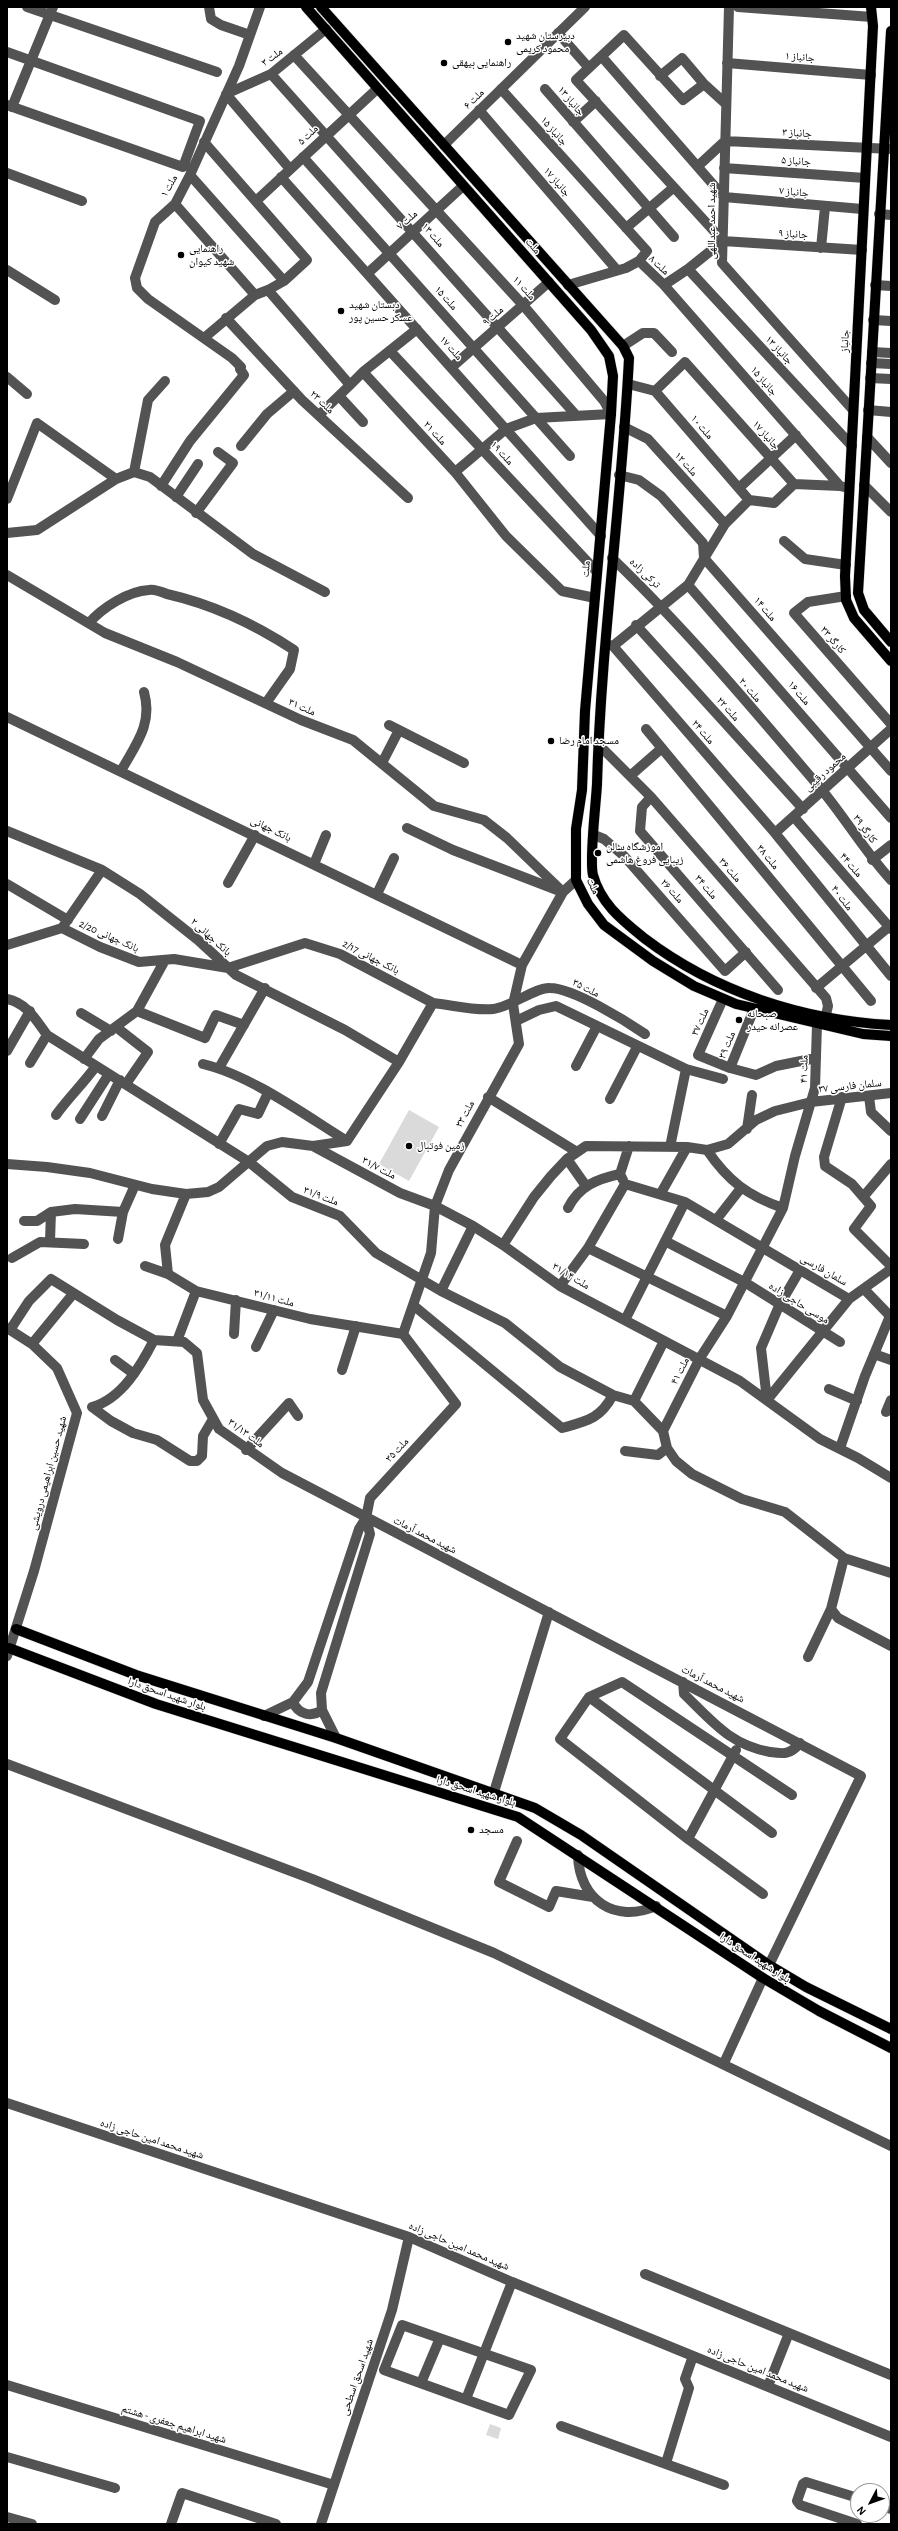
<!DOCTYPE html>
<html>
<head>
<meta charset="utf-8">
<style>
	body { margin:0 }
	#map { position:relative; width:898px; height:2531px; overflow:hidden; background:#fff; font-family:"Alegreya Sans",sans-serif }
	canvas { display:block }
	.frame { position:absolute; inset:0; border:8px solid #000; pointer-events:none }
	.north { position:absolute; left:850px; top:2483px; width:40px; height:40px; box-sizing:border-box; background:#fff; border:1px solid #999; border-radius:50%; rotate:229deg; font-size:11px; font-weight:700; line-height:16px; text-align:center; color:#000 }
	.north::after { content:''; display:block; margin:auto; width:14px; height:18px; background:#000; clip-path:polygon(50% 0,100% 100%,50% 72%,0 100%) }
</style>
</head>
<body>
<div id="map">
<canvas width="898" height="2531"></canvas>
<div class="frame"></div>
<div class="north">N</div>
</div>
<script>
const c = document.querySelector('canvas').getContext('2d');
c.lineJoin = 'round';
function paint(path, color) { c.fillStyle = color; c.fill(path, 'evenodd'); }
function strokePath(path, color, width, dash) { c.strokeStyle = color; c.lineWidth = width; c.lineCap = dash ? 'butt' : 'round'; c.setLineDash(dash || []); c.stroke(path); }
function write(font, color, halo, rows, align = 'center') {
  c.font = font + ' "Alegreya Sans","Noto Naskh Arabic",sans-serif'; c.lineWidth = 3; c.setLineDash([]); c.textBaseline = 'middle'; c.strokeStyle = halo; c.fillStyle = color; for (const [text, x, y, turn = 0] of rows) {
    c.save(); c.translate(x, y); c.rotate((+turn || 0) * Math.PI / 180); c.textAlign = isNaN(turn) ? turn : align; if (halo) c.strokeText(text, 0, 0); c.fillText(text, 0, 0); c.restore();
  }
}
paint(new Path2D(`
	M409,1110L439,1127L409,1181L379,1164Z
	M490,2424L501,2428L498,2439L486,2435Z`), '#dadada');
const major = new Path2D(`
	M306,7L591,330L609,356L613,376L611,414L585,711L582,790L576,829V880L588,904L604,925L653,961L694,986L736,1004L863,1034L891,1036
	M321,7L623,346L629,358C622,500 601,641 597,784C596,804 589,860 593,875C601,904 622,920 644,938C715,992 802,1020 891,1025
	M871,7L873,26L845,576L846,600L854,618L891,661
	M891,31L858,593L864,610L891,642
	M16,1629L136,1675L336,1738L535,1808L581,1835L769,1965L806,1987L891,2029
	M9,1648L156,1704L518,1817L763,1978L819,2011L891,2048`);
strokePath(major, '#dbdbdb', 11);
strokePath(new Path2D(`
	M27,7L217,72
	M209,7L211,19L221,25L250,35
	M729,7L722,263L853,410
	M738,7L872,17
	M558,33L589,68
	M7,52L200,121L183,167L7,105
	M294,55L523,305L604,401L611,414L536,418L506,429L455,472
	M602,57L724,197L862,209
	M727,63L871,75
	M271,74L575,414
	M660,76L682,58L704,84
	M501,89L647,251L639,261
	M545,89L674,237
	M12,107L53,7
	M479,110L616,269
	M573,122L596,101
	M444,145L585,7
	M303,157L570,456
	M698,166L725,141L891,149
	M724,168L865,178
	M290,169L226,94L271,74L326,29
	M7,173L82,201
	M190,175L284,281
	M281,177L601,536
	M256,201L377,89
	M175,204L255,295
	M879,214L891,215
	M626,228L673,188
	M723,241L576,80L624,35L683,100L704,84L726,104
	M723,241L862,250
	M821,248L825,207
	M688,269L852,446
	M7,270L55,300
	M368,273L463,186
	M568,285L626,268L639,261L664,285L688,269L723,241
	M664,285L840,486L844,487
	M875,285L891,286
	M268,290L350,385L363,372L455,472L506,536L562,591L595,598
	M226,318L302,400L408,498
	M873,320L891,321
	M204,338L255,295L268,290L284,281L307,260L204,142
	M623,346L643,333H654L672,352
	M390,351L597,572
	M872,352L891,353
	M871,363L891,364
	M452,367L549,282
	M363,372L417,329
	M7,377L27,394
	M870,378L891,379
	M628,384L655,391L749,500
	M655,391L685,362L794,484
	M339,396L363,422
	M868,410L891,412
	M319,415L350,385
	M624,427L648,439L725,524
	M867,437L891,463
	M241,446L267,414L294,391
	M134,472L148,400L165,381
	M619,475L639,480L661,496L703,543L704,558L891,771
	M864,485L891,512
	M161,486L190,441L244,375L240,369L241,367L232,358L148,299L137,288L135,278L155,222L175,204L190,175L239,66L260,7
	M739,488L796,435
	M176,497L198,464
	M7,499L37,423L116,479
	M196,513L233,463L218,452
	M7,533L37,530L116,479L134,472L150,477L253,554L325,592
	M784,541L805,559L846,565
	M612,558C687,630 754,710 821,789C846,819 865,852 891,880
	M7,575L105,633L177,662L301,720L353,740L434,806L484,820L507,838L563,892
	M688,585L891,818
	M846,596L808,602L794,613L891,724
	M89,623C102,608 128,591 149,590C154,589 162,592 167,594C211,604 256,625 294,650L290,669L266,703
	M636,625L803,809
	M606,644L613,646L688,585L725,524L749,500L774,503L794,484L840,486
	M613,646L775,833L891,976
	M7,717L522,965
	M389,725L464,763
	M646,729L871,1001
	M598,744L630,776
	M662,748L630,776L651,797L826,998L828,1006L826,1015
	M382,763L399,730
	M121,771C136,744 153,724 144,692
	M651,797L642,807L640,831L778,990
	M794,817L891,929
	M407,828L453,850L557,890
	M7,831L102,870L140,894L198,940L236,975L345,1030L399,1062
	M775,833L891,729
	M594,835L604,839L624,856L725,971L746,952
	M872,860L891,845
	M314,864L326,835
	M228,883L255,835
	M7,884L68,920
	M377,894L394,858
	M62,928L102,870
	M7,945L62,928L100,947L139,962L174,959L228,968L305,943L340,954L433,1003
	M816,988L891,925
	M7,999C27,1003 36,1020 47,1035L249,1162L292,1197L340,1216L376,1253L441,1291L505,1323L560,1367L613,1395
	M723,999L698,1055L730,1068L756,1075L776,1066L816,1058
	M137,1011L205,1038L216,1015L244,1025
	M81,1013L111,1031
	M516,1021L539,1010L556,1006L686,1069L723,1079
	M116,1027L148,1052L126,1084
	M7,1051L30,1011
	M84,1059L99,1039L137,1011L165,960
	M30,1063L47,1035
	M203,1064C250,1075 305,1115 347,1141
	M576,1066L597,1026
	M219,1068L265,988
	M730,1068L754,1009
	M869,1096L871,1112L891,1131
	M488,1097L577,1152
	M842,1097L824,1157L825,1166L852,1184L871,1206L854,1229L891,1266
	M610,1099L637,1047
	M56,1115C69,1097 83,1084 96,1066
	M102,1116L120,1080
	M80,1119L109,1074
	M747,1129L752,1095
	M219,1144L239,1109L258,1114L268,1093
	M313,1146L400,1193L435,1206L473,1226L503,1245L560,1286L740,1381L820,1439L858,1458L891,1478
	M670,1147L686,1069
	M707,1150C728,1181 748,1196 783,1208
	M567,1159L586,1186
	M7,1164L47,1167L90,1173L152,1189L186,1194L208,1192L219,1187L267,1146L282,1142L313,1146L347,1141L399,1062L433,1003C452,1005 474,1011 493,1009C511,1007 536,987 550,988C573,988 626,1021 645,1034
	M623,1180L620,1174L629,1146
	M661,1193L687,1147
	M864,1196L891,1164
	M568,1208C579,1186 597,1179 620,1174
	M716,1220L741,1188
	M24,1221H37L51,1212L75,1209L123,1212
	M118,1239L123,1212L135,1185
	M50,1241L51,1212
	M665,1241L746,1283L840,1342
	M503,1245L534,1197L551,1176L567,1159L586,1146L687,1147L707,1150L728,1144L756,1120L775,1111L811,1102L891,1093
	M12,1258L40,1242L84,1244
	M145,1266L168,1274L196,1291L310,1319L403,1334
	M168,1274L165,1245L186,1194
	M560,1286L588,1248
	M864,1289L891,1317
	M441,1291L473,1226
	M413,1305L562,1428C587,1421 600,1419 613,1395L634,1401L663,1431L700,1358L727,1316L783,1208L795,1156L815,1088L817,1024
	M727,1316L588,1248L625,1184L685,1202L849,1299L891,1269
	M625,1320L685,1202
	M7,1328L32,1344L57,1368L77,1413L34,1571L7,1656
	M10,1330L29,1301L51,1279L117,1320L154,1340L184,1342L197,1353L203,1400L219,1429L282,1473L861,1776L769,1965
	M234,1334L236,1300
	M177,1341L196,1291
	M32,1344L73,1294
	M256,1347L274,1310
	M874,1354L891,1360
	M115,1360L134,1374
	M342,1370L356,1326
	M829,1389L857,1401
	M767,1400L761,1348L779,1306L800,1270
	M767,1400L849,1299
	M634,1401L664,1341
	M92,1407L111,1421L133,1433L157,1440L190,1461H197L202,1456L203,1436L213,1419
	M92,1407C122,1399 141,1365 154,1340
	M886,1412L891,1400
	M663,1431L667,1448L676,1461L692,1474L742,1499L785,1512L844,1558L891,1573
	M840,1448L865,1376L890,1316
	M246,1450L289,1403L298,1416
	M625,1451L658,1455L667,1448
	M844,1558L831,1609L838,1618L891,1646
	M808,1657L831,1609
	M683,1682L684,1694C712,1721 730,1745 770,1752C784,1754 790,1755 800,1743
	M589,1697L772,1833
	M293,1702C298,1714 311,1718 322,1710
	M264,1716L293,1702L308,1682L359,1529L366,1518
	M336,1738L322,1710L321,1693L370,1534L366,1518L370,1498L456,1404L403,1334L431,1253L435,1206L449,1170L519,1044L513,1004L522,965L563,892L576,880
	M7,1764L312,1879L494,1953L891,2146
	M494,1792L549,1612
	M688,1839L736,1750
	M517,1841L499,1882L549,1907L556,1891L593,1897
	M578,1855C579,1900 615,1924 656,1906
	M763,1894L688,1839L560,1739L589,1697L622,1682L792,1795
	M724,2063L763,1978
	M7,2103L409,2237L512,2282L891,2437
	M645,2274L891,2375
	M402,2325L531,2370L509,2415L384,2370Z
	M421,2383L440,2338
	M7,2385L334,2485
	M768,2386L789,2333
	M466,2399L512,2282
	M561,2426L724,2485
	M7,2457L115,2488
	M666,2463L689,2388L685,2379L693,2356
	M882,2506L891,2509
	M7,2517L32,2524
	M171,2524L182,2493L276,2524
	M321,2524L392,2310L409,2237
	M857,2524L800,2505L797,2501L803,2484L806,2482L858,2498`), '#535353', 10);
strokePath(major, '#000', 10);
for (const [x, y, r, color] of [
	[508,42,4,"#000"],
	[444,63,4,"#000"],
	[181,255,4,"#000"],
	[341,311,4,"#000"],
	[551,741,4,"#000"],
	[598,853,4,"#000"],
	[739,1020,4,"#000"],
	[409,1146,4,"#000"],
	[471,1830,4,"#000"]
]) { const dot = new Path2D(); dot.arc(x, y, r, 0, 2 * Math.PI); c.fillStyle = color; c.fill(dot); strokePath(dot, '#fff', 1.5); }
write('11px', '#000', '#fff', [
	["دبیرستان شهید",516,36],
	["محمود کریمی",516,49],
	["راهنمایی بیهقی",452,63],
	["راهنمایی",189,249],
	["شهید کیوان",189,262],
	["دبستان شهید",349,305],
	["عسکر حسین پور",349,318],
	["مسجد امام رضا",559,741],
	["اموزشگاه سالن",606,847],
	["زیبایی فروغ هاشمی",606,860],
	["صبحانه",747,1014],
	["عصرانه حیدر",747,1027],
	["زمین فوتبال",417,1146],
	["مسجد",479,1830]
], 'left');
write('11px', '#000', '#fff', [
	["ملت ۳",272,57,-36],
	["جانباز ۱",800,57,5],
	["ملت ۶",474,99,-44],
	["جانباز ۱۳",571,101,50],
	["جانباز ۱۵",554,131,48],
	["جانباز ۳",797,133,3],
	["ملت ۵",308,135,-44],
	["جانباز ۵",796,161,4],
	["جانباز ۱۷",557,182,49],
	["ملت ۱",169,186,-61],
	["جانباز ۷",794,192,6],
	["ملت ۷",407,220,-41],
	["شهید احمد عبداللهی",712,221,-90],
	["جانباز ۹",793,234,4],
	["ملت ۱۳",433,235,49],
	["ملت",533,246,48],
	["ملت ۸",659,265,43],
	["ملت ۱۱",524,288,48],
	["ملت ۱۵",446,298,48],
	["ملت ۹",493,316,-41],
	["جانباز",845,341,-87],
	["ملت ۱۷",451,348,48],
	["جانباز ۱۳",779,350,47],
	["جانباز ۱۵",764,381,49],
	["ملت ۲۳",322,402,43],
	["ملت ۱۰",702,427,49],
	["ملت ۲۱",435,433,47],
	["جانباز ۱۷",766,435,48],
	["ملت ۱۹",502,453,47],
	["ملت ۱۲",686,464,48],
	["ملت",586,569,-85],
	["ترکی زاده",645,573,44],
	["ملت ۱۴",765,609,49],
	["کارگر ۳۳",833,640,49],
	["ملت ۲۰",750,690,49],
	["ملت ۱۶",799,693,49],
	["ملت ۳۱",302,707,24],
	["ملت ۲۲",728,709,48],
	["ملت ۲۴",703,732,49],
	["محمود رقیبی",825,772,-42],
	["بانک جهانی",271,829,26],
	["کارگر ۳۹",865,829,54],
	["ملت ۳۸",768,857,50],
	["ملت ۴۴",851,865,49],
	["ملت ۳۶",730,870,49],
	["ملت",593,886,64],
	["ملت ۳۴",706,887,49],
	["ملت ۲۶",672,891,48],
	["ملت ۴۰",842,898,52],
	["بانک جهانی 2/20",109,936,24],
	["بانک جهانی ۲",211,937,42],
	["بانک جهانی 2/17",371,957,27],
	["ملت ۳۵",586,988,27],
	["ملت ۳۷",700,1022,-66],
	["ملت ۳۹",727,1045,-68],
	["ملت ۴۱",804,1069,-89],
	["سلمان فارسی ۳۷",850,1086,-6],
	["ملت ۳۳",465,1114,-62],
	["ملت ۳۱/۷",379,1168,28],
	["ملت ۳۱/۹",321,1196,21],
	["سلمان فارسی",824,1270,30],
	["ملت ۳۱/۱۴",571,1276,31],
	["ملت ۳۱/۱۱",274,1298,15],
	["موسی حاجی زاده",799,1303,32],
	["ملت ۴۱",680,1371,-63],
	["ملت ۳۱/۱۳",246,1433,36],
	["ملت ۳۵",397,1450,-47],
	["شهید حسین ابراهیمی درویشی",48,1473,-75],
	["شهید محمد آرمات",425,1535,27],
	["شهید محمد آرمات",713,1684,27],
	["بلوار شهید اسحق دارا",167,1694,19],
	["بلوار شهید اسحق دارا",476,1791,17],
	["بلوار شهید اسحق دارا",755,1958,33],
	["شهید محمد امین حاجی زاده",152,2139,18],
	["شهید محمد امین حاجی زاده",459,2246,23],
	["شهید محمد امین حاجی زاده",758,2369,22],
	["شهید اسحق اسطحی",357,2377,-71],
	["شهید ابراهیم جعفری - هشتم",174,2424,17]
]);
</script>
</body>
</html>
